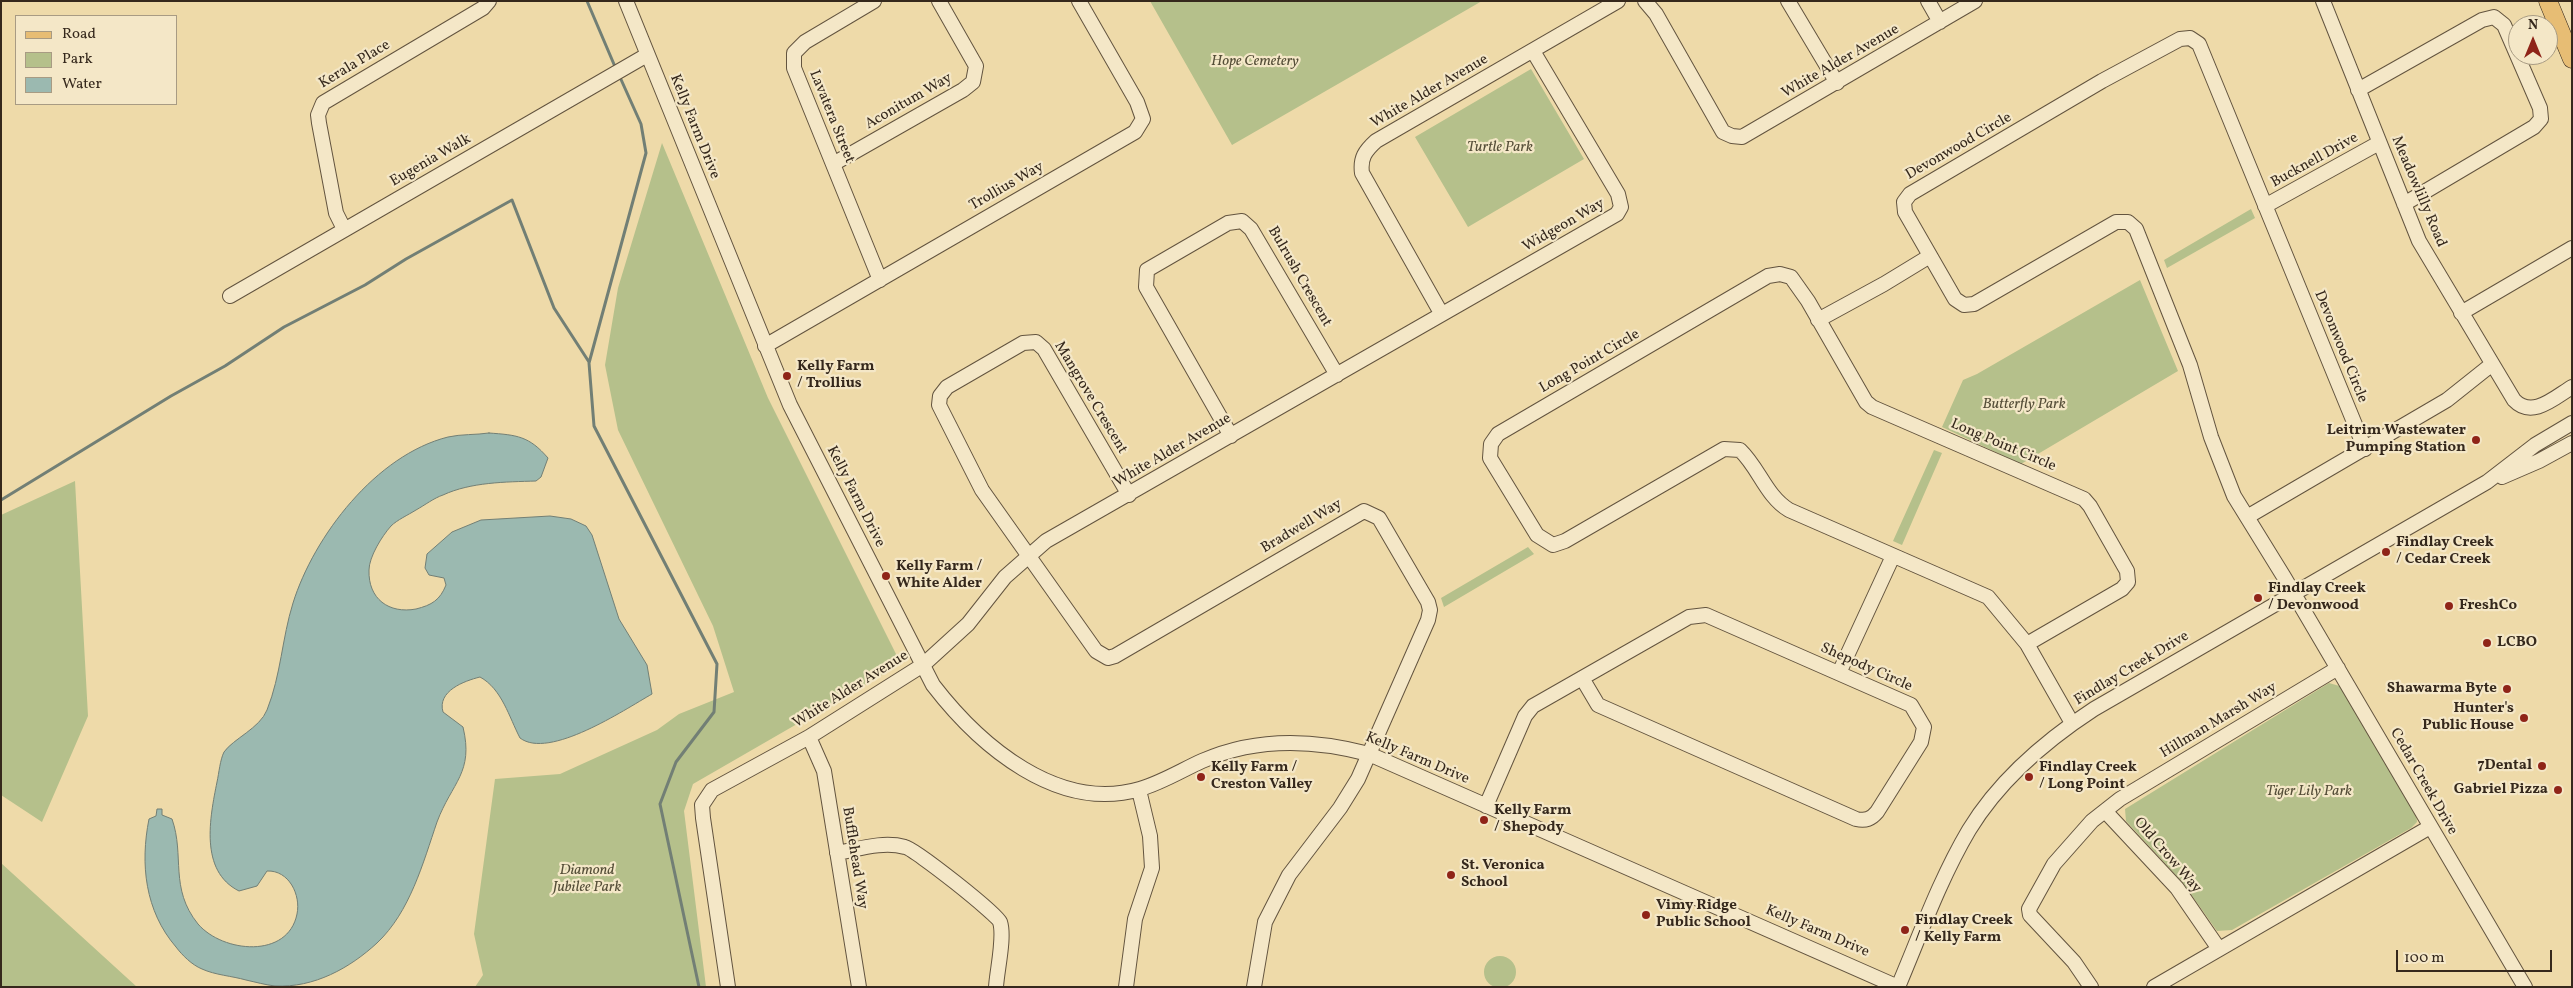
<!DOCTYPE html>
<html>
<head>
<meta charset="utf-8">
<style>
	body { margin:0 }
	#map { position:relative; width:2573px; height:988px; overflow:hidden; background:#eedaa9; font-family:Vollkorn,serif }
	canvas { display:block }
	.frame { position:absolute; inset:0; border:2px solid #35281c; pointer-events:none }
	.legend { position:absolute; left:15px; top:15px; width:162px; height:90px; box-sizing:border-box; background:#f4e7c7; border:1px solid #a89b83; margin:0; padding:6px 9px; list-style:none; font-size:15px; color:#35281c }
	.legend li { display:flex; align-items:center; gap:10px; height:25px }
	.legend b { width:25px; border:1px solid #a89b83 }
	.north { position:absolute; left:2508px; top:15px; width:50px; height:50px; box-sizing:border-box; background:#f4e7c7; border:1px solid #a89b83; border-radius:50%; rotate:0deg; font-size:14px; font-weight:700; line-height:20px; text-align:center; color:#35281c }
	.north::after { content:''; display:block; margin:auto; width:18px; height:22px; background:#8f2418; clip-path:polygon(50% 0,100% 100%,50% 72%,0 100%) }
	.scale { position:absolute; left:2396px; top:950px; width:156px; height:22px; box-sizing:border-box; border:2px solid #35281c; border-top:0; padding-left:6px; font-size:15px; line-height:18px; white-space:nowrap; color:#35281c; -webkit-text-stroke:4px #f4e7c7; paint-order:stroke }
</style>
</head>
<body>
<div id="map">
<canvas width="2573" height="988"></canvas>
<div class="frame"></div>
<ul class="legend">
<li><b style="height:6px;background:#e7bd74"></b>Road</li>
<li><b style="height:14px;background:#b5c08b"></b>Park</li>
<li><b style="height:14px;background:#9bb9b0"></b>Water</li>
</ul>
<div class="north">N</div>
<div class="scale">100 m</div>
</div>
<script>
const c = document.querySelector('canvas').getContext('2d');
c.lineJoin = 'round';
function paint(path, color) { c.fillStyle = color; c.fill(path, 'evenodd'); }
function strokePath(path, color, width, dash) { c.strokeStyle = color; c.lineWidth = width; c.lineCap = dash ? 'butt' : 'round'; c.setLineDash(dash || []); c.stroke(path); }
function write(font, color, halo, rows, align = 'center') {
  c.font = font + ' Vollkorn,serif'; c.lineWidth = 4.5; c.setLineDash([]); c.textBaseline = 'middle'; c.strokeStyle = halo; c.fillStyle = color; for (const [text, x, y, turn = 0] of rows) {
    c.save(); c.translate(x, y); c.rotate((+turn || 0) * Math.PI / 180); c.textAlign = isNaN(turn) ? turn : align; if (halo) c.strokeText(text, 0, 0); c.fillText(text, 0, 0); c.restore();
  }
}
paint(new Path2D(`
	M1150,1H1482L1232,145Z
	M1531,69L1584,159L1468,227L1415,137Z
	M662,143L768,398L901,664L693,784L684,811L706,987H475L483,975L474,934L495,779L560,774L657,730L679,714L734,692L713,626L618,430L605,365L618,288Z
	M2251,209L2255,218L2167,268L2164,260Z
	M2140,280L2178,371L2021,464L1942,427L1963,380L1977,374Z
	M1934,450L1942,453L1902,545L1893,541Z
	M75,481L88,716L42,822L1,795V515Z
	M1528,547L1534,554L1444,607L1441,598Z
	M2329,683L2343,687L2416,812L2417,822L2411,828L2232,930L2217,931L2183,883L2126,821L2125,809Z
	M1,863L137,987H1Z
	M1484 972a16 16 0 1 1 32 0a16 16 0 1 1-32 0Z`), '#b5c08b');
const water = new Path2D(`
	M489,433C517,435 529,436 548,458L541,477L536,481C506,482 471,482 443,495C434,498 425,505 416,510C408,515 397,520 391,526C382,536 369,557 369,570C368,599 389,614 416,609C432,605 440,600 446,585L444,578L429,575L425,568L427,554L452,532L481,520L550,516L571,519L586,526L592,535L619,619L647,665L652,694C624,710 549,760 520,738C509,717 502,689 480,677C464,681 437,691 443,712L463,727C474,773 452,782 437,822C423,863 410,912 377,943C350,968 314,988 275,986C266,985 255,982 246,980C232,976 215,975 202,969C192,965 182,955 176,947C145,911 140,864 149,819L156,816L157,809H162V815L172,819C185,856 169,888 198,924C223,953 288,959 297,914C301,895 289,870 267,871L257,886L239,891C199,871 210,817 217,782C219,773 220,760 224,752C233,739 260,728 267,710C281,675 282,638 293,603C314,536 376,455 448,437C461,434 476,435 489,433Z`);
paint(water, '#9bb9b0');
strokePath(water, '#727f75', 1);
strokePath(new Path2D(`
	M587,1L616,69
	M619,75L641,124L646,153L589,363L594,426L717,664L714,712L676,762L660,804L699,987
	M1,500L171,396L225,366L284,327L365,285L406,259L512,200L554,308L589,362`), '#727f75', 3);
const minor = new Path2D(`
	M626,1L790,405L933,685C980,746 1058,813 1140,789C1163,782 1182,770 1202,761C1256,737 1313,739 1369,754L1898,987
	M874,1L805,42L794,53V68L880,280
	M1645,1L1656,14L1723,132L1732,136L1742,137L1975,1
	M1788,1L1837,83
	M1928,1L1940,22
	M2323,1L2419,241L2514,400C2532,419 2554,398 2572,387
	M2358,90L2482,20L2494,17L2504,25L2540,108L2541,119L2534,127L2404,204
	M833,164L963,90L973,82L976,66L939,1
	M2265,206L2379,143
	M344,229L336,213L319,123L318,115L323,103L483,8L489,1
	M230,296L647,55
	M1441,313L1362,173C1360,158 1365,151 1376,141L1618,1
	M2461,313L2572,248
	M1818,320L1884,284L1930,256
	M765,346L1135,132L1143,119L1137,102L1079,1
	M1231,436L1146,287L1147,270L1228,223L1242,221L1251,229L1337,375
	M2365,449L2199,44L2190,38L2180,39L2102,81L1910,194L1904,202L1905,212L1955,299L1964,305L1974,304L2116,222H2128L2136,229L2190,365L2211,437L2234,496L2284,577L2525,987
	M2502,477L2539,461L2572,443
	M1129,495L1044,349L1036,342L1023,343L947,387L940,396L939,405L982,490L1096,651L1108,658L1115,656L1364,511L1379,518L1428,602L1430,610L1428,620L1358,779L1340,808L1289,875L1265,922L1254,987
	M2247,517L2447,400L2491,365
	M2027,644L2122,589L2128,582L2127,571L2090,506L2084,499L1872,407L1866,402L1808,301L1791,277L1780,274L1768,276L1498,434L1491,444L1490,458L1537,535L1553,545L1565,541L1724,449L1740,450C1759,468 1766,496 1789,510L1988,597L2027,644L2072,723
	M1839,673L1893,556
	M809,737L824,771L859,987
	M1486,806L1525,716L1533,706L1689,617L1706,615L1911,705L1924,727L1921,742L1877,812C1871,819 1866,821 1856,819L1598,705L1582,678
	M2105,811L2177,888L2219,949
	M837,853C859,849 883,841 905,847C915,849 997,914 1000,922C1005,937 997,970 996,987
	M728,987L703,818L702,805L712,790L809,737L923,665L968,624L1005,577L1046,541L1617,214L1621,207L1618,194L1533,51
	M1126,987L1135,919L1152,868L1150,836L1139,790
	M1898,987C1920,935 1940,879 1969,830C2000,779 2045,741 2094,709L2487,482L2535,445L2572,423
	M2091,987L2074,962L2030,915L2029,909L2054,864L2092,821L2120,799L2338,668
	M2154,987L2430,827`);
const major = new Path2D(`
	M2548,1L2572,59`);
strokePath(minor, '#63543f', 16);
strokePath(major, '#35281c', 19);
strokePath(minor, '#f4e7c7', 14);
strokePath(major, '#e7bd74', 18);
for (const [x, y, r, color] of [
	[787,376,5,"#8f2418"],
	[2476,440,5,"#8f2418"],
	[2386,552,5,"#8f2418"],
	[886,576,5,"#8f2418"],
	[2258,598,5,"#8f2418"],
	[2449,606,5,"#8f2418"],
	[2487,643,5,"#8f2418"],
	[2507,689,5,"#8f2418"],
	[2524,718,5,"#8f2418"],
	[2542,766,5,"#8f2418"],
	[1201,777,5,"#8f2418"],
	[2029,777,5,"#8f2418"],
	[2558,790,5,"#8f2418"],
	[1484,820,5,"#8f2418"],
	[1451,875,5,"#8f2418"],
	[1646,915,5,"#8f2418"],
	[1905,930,5,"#8f2418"]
]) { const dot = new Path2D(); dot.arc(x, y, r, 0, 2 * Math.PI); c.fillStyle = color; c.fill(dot); strokePath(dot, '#f4e7c7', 2); }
write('italic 15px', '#554e38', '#f4e7c7', [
	["Hope Cemetery",1255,62],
	["Turtle Park",1500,148],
	["Butterfly Park",2024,405],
	["Tiger Lily Park",2309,792],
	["Diamond",587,871],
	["Jubilee Park",587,888]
]);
write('15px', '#35281c', '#f4e7c7', [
	["White Alder Avenue",1841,62,-30],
	["Kerala Place",355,65,-31],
	["White Alder Avenue",1430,92,-30],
	["Aconitum Way",909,102,-30],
	["Lavatera Street",831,117,68],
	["Kelly Farm Drive",694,127,68],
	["Devonwood Circle",1959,147,-30],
	["Eugenia Walk",431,161,-30],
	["Bucknell Drive",2315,161,-29],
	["Trollius Way",1007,187,-30],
	["Meadowlilly Road",2418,192,67],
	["Widgeon Way",1564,226,-30],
	["Bulrush Crescent",1299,277,60],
	["Devonwood Circle",2340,347,68],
	["Long Point Circle",1590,362,-30],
	["Mangrove Crescent",1090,398,59],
	["Long Point Circle",2003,446,23],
	["White Alder Avenue",1173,451,-30],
	["Kelly Farm Drive",855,497,63],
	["Bradwell Way",1302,527,-31],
	["Shepody Circle",1866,668,24],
	["Findlay Creek Drive",2132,669,-31],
	["White Alder Avenue",851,690,-32],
	["Hillman Marsh Way",2219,721,-31],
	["Kelly Farm Drive",1417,759,23],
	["Cedar Creek Drive",2423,782,60],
	["Old Crow Way",2167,856,49],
	["Bufflehead Way",854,858,81],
	["Kelly Farm Drive",1817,932,23]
]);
write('bold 15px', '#35281c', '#f4e7c7', [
	["Kelly Farm",797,367],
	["/ Trollius",797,384],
	["Leitrim Wastewater",2466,431,"right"],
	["Pumping Station",2466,448,"right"],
	["Findlay Creek",2396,543],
	["/ Cedar Creek",2396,560],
	["Kelly Farm /",896,567],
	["White Alder",896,584],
	["Findlay Creek",2268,589],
	["/ Devonwood",2268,606],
	["FreshCo",2459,606],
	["LCBO",2497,643],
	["Shawarma Byte",2497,689,"right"],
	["Hunter's",2514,709,"right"],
	["Public House",2514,726,"right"],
	["7Dental",2532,766,"right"],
	["Kelly Farm /",1211,768],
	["Creston Valley",1211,785],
	["Findlay Creek",2039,768],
	["/ Long Point",2039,785],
	["Gabriel Pizza",2548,790,"right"],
	["Kelly Farm",1494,811],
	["/ Shepody",1494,828],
	["St. Veronica",1461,866],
	["School",1461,883],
	["Vimy Ridge",1656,906],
	["Public School",1656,923],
	["Findlay Creek",1915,921],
	["/ Kelly Farm",1915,938]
], 'left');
</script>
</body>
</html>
